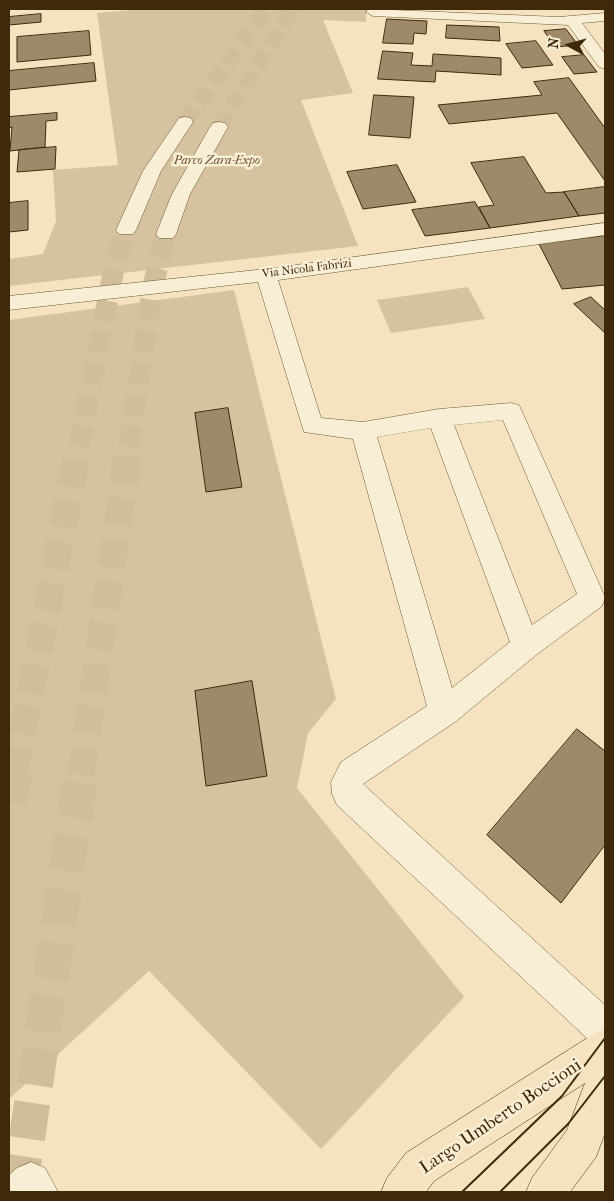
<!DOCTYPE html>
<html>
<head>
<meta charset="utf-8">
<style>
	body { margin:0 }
	#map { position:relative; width:614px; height:1201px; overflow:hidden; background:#f4e3be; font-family:"IM FELL French Canon",serif }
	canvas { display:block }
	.frame { position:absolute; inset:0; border:10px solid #3f290a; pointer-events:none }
	.north { position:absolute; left:544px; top:20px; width:50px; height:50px; -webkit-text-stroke:4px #f8edd5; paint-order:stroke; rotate:277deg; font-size:14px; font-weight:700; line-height:20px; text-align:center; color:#3f290a }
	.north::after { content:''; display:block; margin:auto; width:18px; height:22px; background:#3f290a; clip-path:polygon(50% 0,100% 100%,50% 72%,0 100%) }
</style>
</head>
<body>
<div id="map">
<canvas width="614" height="1201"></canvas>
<div class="frame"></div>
<div class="north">N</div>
</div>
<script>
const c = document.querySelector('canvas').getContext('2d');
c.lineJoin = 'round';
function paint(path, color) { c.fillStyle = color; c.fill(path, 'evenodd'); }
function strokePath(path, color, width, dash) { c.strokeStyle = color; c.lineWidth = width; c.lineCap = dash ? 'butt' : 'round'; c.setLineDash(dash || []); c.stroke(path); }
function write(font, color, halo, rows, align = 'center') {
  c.font = font + ' "IM FELL French Canon",serif'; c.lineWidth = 5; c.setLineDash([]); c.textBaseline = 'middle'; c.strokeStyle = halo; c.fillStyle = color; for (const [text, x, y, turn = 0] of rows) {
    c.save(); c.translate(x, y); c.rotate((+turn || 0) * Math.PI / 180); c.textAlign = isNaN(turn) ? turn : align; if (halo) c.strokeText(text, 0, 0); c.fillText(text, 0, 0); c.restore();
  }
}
paint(new Path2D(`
	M143,9H366V22L323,20L353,93L301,100L358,246L9,286V259L43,254L56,221L53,170L118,165L97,13Z
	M468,287L485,319L391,333L377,300Z
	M234,290L336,699L308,733L297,788L464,997L321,1149L149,971L9,1099V320Z`), '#d5c39f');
const building = new Path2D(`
	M41,14V22L9,25V17Z
	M387,19L427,21L426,34L414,33L413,44L383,43Z
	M447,25L499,27L500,41L446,38Z
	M566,29L578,45L555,47L544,31Z
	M89,31L91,55L17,62V37Z
	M536,41L553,65L522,68L506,44Z
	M383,51L413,53L411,65L432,66L433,54L501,58V75L436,71L435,82L378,79Z
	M584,55L597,72L574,74L562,57Z
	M94,63L96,81L9,90V71Z
	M569,78L605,128V181L557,113L449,124L438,105L542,95L534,82Z
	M374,95L414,97L410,138L369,135Z
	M57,113V120L46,121L45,147L10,151L12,127L9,128V117Z
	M56,147L55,169L17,172L19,150Z
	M524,157L546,193L564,192L579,216L490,228L479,207L494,205L471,163Z
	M397,165L416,202L363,209L347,172Z
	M605,187V213L579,216L564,192Z
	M28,201V230L9,232V203Z
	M475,202L490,228L425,236L412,210Z
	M605,236V285L562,289L539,244Z
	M591,297L605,310V333L574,304Z
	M228,408L242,487L206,492L195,413Z
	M252,681L267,776L206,786L195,691Z
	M577,729L605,751V845L561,903L487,835Z`);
paint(building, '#9d8a68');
strokePath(building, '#3f290a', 1);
strokePath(new Path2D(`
	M185,122L266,9
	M219,127L293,9`), '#d0be9a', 16, [16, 8]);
strokePath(new Path2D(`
	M79,447L116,258L126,230
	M129,447L153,286L166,234`), '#d0be9a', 21, [21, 11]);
strokePath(new Path2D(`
	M14,775L79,446
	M81,775L129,446`), '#d0be9a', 28, [28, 14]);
strokePath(new Path2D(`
	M9,802L15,774
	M19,1192L81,774`), '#d0be9a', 36, [36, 18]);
const minor = new Path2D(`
	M369,9L559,17L605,13V21L582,23L605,54V69L599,67L568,25L373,16L366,12Z
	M185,117L191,118L193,122L161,171L136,230L133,234H119L116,230L143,171L179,118Z
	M219,122L225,123L228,127L190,194L176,234L173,238H159L156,234L172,194L210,127L213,123Z
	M605,223V235L278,280L321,418L363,422L439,409L511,403L519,405L605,597L602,606L536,655L455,722L363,784L605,1005V1048L592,1043L337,805L332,794L331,782L341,762L427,706L353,439L304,432L258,282L9,310V296L266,269ZM503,420L577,594L532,625L454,425ZM431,428L510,642L452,688L377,437Z
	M31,1162L45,1168L58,1192H9V1175L17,1168Z`);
const major = new Path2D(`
	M605,1029V1133L596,1157L570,1192H526L532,1178L567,1130L585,1083L434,1181L426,1192H381L387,1178L406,1153L592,1035Z`);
strokePath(minor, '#6c5837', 1);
strokePath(major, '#3f290a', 1);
paint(minor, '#f8edd5');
paint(major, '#f4e3be');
strokePath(new Path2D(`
	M462,1192L562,1096L605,1038
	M500,1192L568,1124L605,1076`), '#3f290a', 2);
write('italic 12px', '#64502f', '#f8edd5', [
	["Parco Zara-Expo",217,161]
]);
write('12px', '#3f290a', '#f8edd5', [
	["Via Nicola Fabrizi",307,269,-7]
]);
write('18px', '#3f290a', '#f8edd5', [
	["Largo Umberto Boccioni",501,1117,-34]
]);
</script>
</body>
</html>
